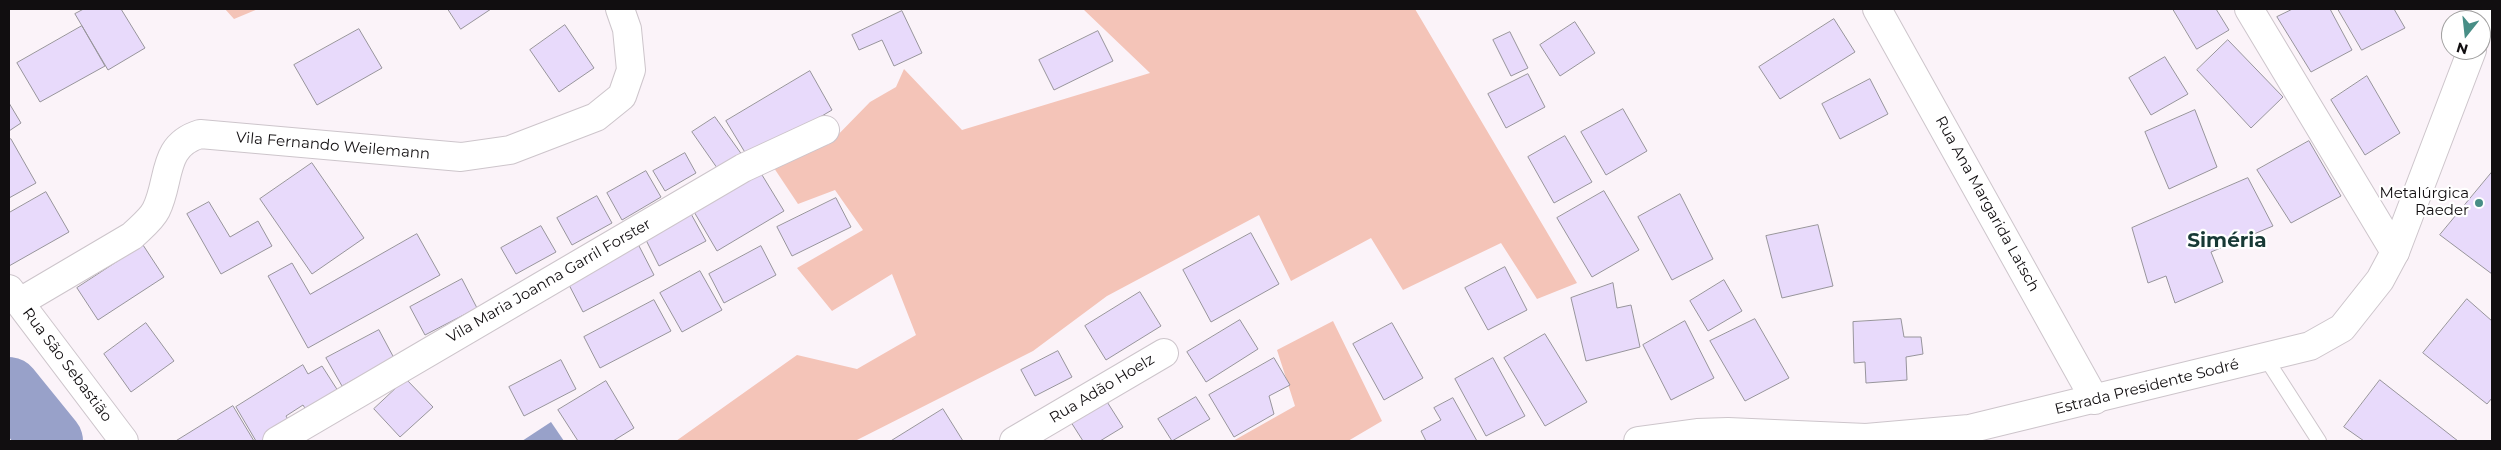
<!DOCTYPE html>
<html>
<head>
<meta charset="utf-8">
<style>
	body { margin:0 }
	#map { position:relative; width:2501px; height:450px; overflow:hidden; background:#fbf3f9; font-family:Montserrat,sans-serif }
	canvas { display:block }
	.frame { position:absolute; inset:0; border:10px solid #110e10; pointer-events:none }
	.north { position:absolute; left:2441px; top:10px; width:50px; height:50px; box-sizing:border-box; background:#fff; border:1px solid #a09f9f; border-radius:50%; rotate:196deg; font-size:14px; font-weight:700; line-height:20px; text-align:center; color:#110e10 }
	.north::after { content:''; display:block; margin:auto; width:18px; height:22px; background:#488e86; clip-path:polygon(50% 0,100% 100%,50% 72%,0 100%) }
</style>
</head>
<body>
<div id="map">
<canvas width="2501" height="450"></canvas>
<div class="frame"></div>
<div class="north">N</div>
</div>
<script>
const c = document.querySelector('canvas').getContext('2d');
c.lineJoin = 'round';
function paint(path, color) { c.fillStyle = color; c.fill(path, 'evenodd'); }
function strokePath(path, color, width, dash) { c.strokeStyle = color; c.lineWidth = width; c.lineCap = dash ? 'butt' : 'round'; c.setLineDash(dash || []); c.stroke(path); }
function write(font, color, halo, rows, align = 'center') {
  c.font = font + ' Montserrat,sans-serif'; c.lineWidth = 4.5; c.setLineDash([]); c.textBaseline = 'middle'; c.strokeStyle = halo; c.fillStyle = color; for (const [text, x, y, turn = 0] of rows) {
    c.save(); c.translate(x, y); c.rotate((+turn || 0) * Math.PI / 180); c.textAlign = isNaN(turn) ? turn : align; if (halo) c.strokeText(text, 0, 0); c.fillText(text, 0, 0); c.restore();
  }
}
paint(new Path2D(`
	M225,9H258L234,19Z
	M1083,9H1415L1577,283L1537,299L1501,243L1403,290L1371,238L1291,281L1259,215L1107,296L1033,351L855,441H676L797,355L857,369L916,335L892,274L832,311L797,268L863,230L835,190L798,204L768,159L803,138L828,145L870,102L896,87L904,69L962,130L1150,73Z
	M1333,321L1382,421L1348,441H1233L1295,406L1277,350Z`), '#f4c4b8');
paint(new Path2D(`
	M551,422L564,441H522Z`), '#98a1c9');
strokePath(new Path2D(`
	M9,388L52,441`), '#98a1c9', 62);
const building = new Path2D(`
	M84,9H121L145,48L108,70L75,14Z
	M448,9H491L461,29Z
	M2173,9H2216L2229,30L2197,49Z
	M2293,9H2330L2352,50L2311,72L2277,17Z
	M2338,9H2394L2405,28L2362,50Z
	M902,11L922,53L894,66L882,40L859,50L852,35Z
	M1834,19L1855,52L1780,99L1759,67Z
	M1575,22L1595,53L1560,76L1540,45Z
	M565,25L594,68L559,92L530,50Z
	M82,26L105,66L40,102L17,63Z
	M359,29L382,68L317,105L294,65Z
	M1098,31L1113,61L1054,90L1039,60Z
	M1510,32L1528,68L1511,76L1493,40Z
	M2228,40L2283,97L2251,128L2197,70Z
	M2165,57L2188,94L2151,115L2129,78Z
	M810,71L832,110L749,159L726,121Z
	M1528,74L1545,107L1506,128L1488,94Z
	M2367,76L2400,133L2365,155L2331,100Z
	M1870,79L1888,114L1840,139L1822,104Z
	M9,103L21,123L9,131Z
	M1623,109L1647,151L1606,175L1581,132Z
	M2195,110L2217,167L2169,189L2145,132Z
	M715,117L745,159L722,175L692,132Z
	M1565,136L1592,182L1554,203L1528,157Z
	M11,139L36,183L9,198V140Z
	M2309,141L2341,196L2291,223L2257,170Z
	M685,153L696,173L665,191L653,171Z
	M312,163L364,238L312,274L260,199Z
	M759,170L784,211L717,251L693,210Z
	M646,171L661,197L622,220L607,193Z
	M2492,172V274L2440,235Z
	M2248,178L2273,226L2211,252L2223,282L2175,303L2166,276L2148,283L2132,228Z
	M1604,191L1639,250L1592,277L1557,218Z
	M46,192L69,232L9,266V213Z
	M1680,194L1713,259L1672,280L1638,217Z
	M597,196L612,223L572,245L557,218Z
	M836,198L851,227L792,256L777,227Z
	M209,202L230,237L258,221L272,246L221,274L187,214Z
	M690,212L706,241L659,266L644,236Z
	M1818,225L1833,286L1782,298L1766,236Z
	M541,226L556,252L516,274L501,248Z
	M1251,233L1279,284L1211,322L1183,270Z
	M417,234L440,275L308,348L268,276L292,263L310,294Z
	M638,244L654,275L583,312L567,281Z
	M143,245L164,277L98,320L77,288Z
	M761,246L776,275L724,303L709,274Z
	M1505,267L1527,310L1488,330L1465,288Z
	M700,271L722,310L682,332L660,293Z
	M462,279L477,308L425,335L410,307Z
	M1724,280L1742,311L1708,331L1690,301Z
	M1613,283L1617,308L1631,305L1640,347L1586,361L1571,298Z
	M1140,292L1161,326L1106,360L1085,326Z
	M2467,299L2492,321V398L2487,404L2423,353Z
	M654,300L671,331L600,368L584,337Z
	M1755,319L1789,378L1745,401L1710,341Z
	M1901,319L1904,337H1921L1923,354L1906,357L1907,380L1866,383L1865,362L1854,363L1853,322Z
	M1240,320L1258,349L1206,382L1187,352Z
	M1685,321L1714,378L1671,400L1643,345Z
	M146,323L174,361L131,392L104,354Z
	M1392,323L1423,378L1384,400L1353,344Z
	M379,330L394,358L342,386L326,358Z
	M1545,334L1587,402L1545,426L1504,358Z
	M1058,351L1072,377L1035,396L1021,370Z
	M1274,358L1290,385L1269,396L1274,414L1234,437L1209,395Z
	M1493,358L1525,416L1486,436L1455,379Z
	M561,360L576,389L524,416L509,387Z
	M303,365L308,374L322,366L340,394L308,413L303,405L286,416L290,423L262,441H256L236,407Z
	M406,379L433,407L400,437L374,409Z
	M2380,380L2458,441H2364L2344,427Z
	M606,381L634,428L613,441H578L558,410Z
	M1104,397L1123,427L1100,441H1083L1069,419Z
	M1196,397L1210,419L1172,441L1158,419Z
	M1453,398L1477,441H1426L1421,431L1441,420L1434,408Z
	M233,406L254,441H176Z
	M943,409L963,441H891Z`);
paint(building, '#e8dafb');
strokePath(building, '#97949b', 1);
const service = new Path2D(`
	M2265,357L2319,441`);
const minor = new Path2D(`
	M1877,9L2095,400
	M2249,9L2395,252
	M20,302L132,236C140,228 151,220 156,210C171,180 161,146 200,134L461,157L510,150L596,117L622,96L631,70L627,29L620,9
	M277,441L743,168L825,130
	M1014,441L1164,353`);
const tertiary = new Path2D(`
	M2481,25L2487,9
	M9,289L124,441
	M1638,441L1697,433L1728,432L1866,438L1969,429L2310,346L2342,328L2380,280L2395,252L2472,50`);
strokePath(service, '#cdc5cb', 16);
strokePath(minor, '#cdc5cb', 30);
strokePath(tertiary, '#cdc5cb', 30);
strokePath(service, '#fff', 14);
strokePath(minor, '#fff', 28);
strokePath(tertiary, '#fff', 28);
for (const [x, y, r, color] of [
	[2479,203,5,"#488e86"]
]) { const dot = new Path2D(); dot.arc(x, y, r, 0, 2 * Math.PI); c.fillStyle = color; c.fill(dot); strokePath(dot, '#fff', 2); }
write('15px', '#110e10', '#fff', [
	["Vila Fernando Weilemann",333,146,5],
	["Rua Ana Margarida Latsch",1987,204,61],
	["Vila Maria Joanna Garril Forster",549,281,-30],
	["Rua São Sebastião",67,365,53],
	["Estrada Presidente Sodré",2147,387,-14],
	["Rua Adão Hoelz",1102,389,-31]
]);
write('15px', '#110e10', '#fff', [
	["Metalúrgica",2469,194],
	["Raeder",2469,211]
], 'right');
write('bold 20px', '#173935', '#fff', [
	["Siméria",2227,241]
]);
</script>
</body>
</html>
